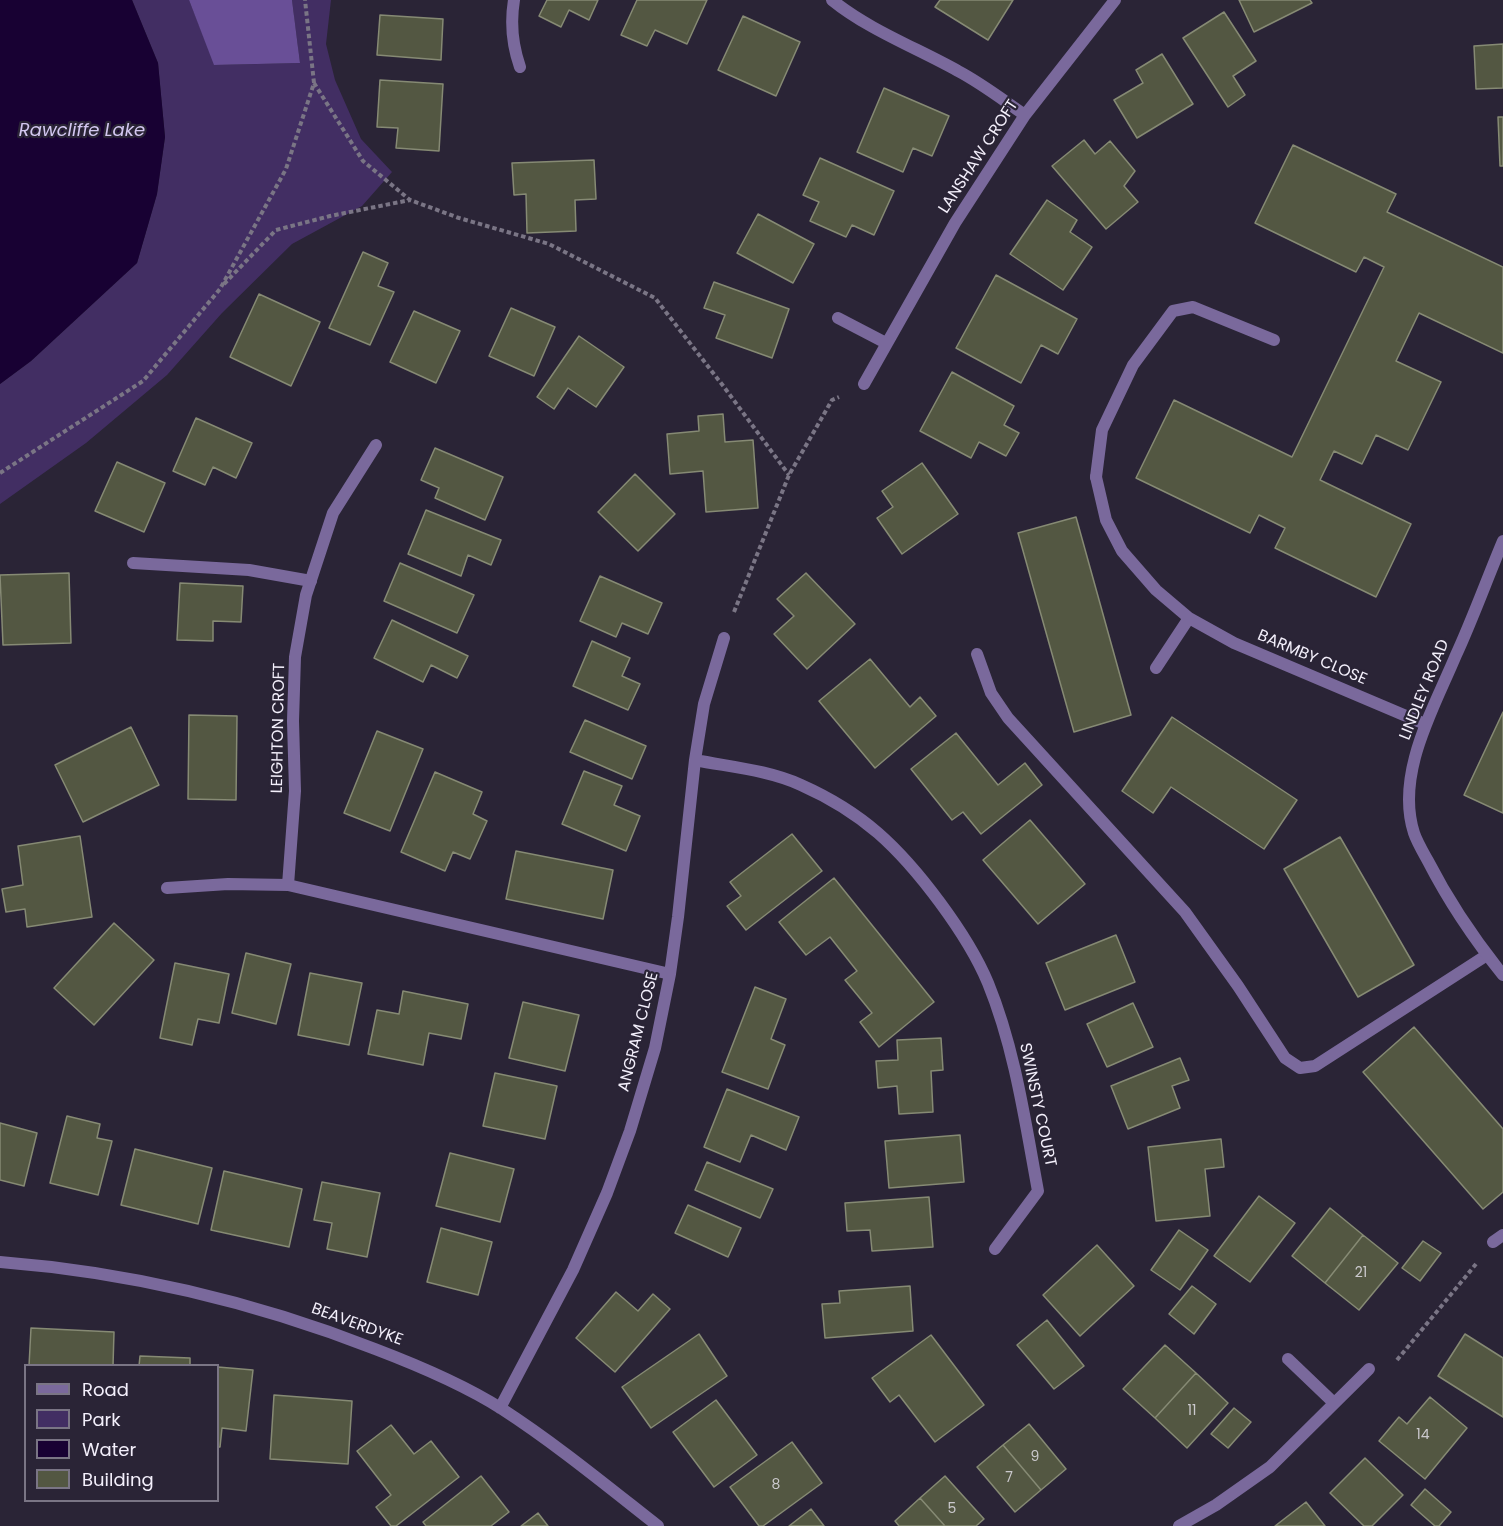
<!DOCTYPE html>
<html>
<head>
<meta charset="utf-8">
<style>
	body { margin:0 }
	#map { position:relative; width:1503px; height:1526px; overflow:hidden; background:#2a2436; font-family:Poppins,sans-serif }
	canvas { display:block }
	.legend { position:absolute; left:24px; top:1364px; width:195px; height:138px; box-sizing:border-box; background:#2a2436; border:2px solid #7a7585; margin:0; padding:8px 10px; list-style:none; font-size:18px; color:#f3effb }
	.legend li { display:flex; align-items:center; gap:12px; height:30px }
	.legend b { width:30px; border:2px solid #7a7585 }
</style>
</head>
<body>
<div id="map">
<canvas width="1503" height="1526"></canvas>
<ul class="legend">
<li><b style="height:8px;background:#7a699c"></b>Road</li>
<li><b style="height:16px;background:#422e63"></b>Park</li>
<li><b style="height:16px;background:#180133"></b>Water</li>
<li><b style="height:16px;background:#535742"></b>Building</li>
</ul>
</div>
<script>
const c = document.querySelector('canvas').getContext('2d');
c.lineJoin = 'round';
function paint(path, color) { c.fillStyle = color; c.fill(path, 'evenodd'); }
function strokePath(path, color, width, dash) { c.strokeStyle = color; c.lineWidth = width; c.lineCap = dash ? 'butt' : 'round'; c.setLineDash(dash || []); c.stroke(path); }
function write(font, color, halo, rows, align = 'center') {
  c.font = font + ' Poppins,sans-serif'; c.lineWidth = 4.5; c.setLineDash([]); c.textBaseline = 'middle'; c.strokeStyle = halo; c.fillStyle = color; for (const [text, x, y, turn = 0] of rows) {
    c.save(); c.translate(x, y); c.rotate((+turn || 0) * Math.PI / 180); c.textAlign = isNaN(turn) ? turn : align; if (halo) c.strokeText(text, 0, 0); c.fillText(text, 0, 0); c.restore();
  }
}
paint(new Path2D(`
	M132,0H189L215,65L300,63L292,0H331L326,44L335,80L361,139L392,172L362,206L292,244L222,313L167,375L86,443L0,504V384L31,361L137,263L157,194L165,137L158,63Z`), '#422e63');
paint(new Path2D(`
	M189,0H292L300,63L214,65Z`), '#694f97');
paint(new Path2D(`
	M0,0H132L158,63L165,137L157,194L137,263L31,361L0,384Z`), '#180133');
const building = new Path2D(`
	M547,0H598L589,20L569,10L561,27L539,16Z
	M637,0H707L687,44L655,30L647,46L621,35Z
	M940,0H1013L988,40L935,7Z
	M1239,0H1310L1312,3L1254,32Z
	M1224,12L1256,61L1233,76L1245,95L1228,107L1183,38Z
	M380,15L443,19L441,60L377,55Z
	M743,16L800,42L776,96L718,70Z
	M1503,44V88L1476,89L1474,46Z
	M1162,54L1193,104L1137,138L1114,100L1143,83L1136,70Z
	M380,80L443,84L439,151L396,148L398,128L377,127Z
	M884,88L949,116L932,156L913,148L903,172L857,152Z
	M1498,117H1503V166H1500Z
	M1084,140L1095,154L1110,141L1135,171L1124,186L1138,202L1106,229L1052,166Z
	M1293,145L1396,194L1387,212L1503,267V353L1419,313L1396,361L1441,382L1408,450L1376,435L1362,464L1334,451L1320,480L1411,524L1376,597L1275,548L1285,528L1259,515L1250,533L1136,478L1174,400L1292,457L1384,267L1364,257L1356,272L1255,223Z
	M820,158L894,191L874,235L852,225L846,237L810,221L819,202L803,195Z
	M594,160L596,199L575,200L576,231L527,233L526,194L514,195L512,163Z
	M1047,200L1077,220L1070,232L1092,247L1063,290L1010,254Z
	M758,214L814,244L793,283L737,253Z
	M363,252L388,263L378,286L394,292L370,345L329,328Z
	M996,275L1077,319L1058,354L1041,345L1021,383L956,348Z
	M714,282L789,309L772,358L716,338L725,315L704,308Z
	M259,294L320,322L291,386L230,357Z
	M511,308L555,327L534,376L489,356Z
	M414,311L460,331L436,383L390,362Z
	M579,336L624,367L596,407L568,388L554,409L537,397Z
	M952,372L1014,406L1004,425L1019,433L1006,456L979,442L971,458L920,431Z
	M723,414L725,442L753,440L758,508L706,512L703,471L670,474L667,434L699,431L698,416Z
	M196,418L252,443L236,478L213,467L205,485L173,471Z
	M435,448L503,477L485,520L435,498L439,488L421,480Z
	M117,462L165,483L144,532L95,511Z
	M922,463L958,514L902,554L877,518L893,507L882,491Z
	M635,474L675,514L638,551L598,512Z
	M426,510L501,540L491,565L468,555L461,576L408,554Z
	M1076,517L1131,715L1074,732L1018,533Z
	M400,563L474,595L457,633L384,601Z
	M69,573L71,643L3,645L0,575Z
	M806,573L855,624L807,669L774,634L794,616L777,599Z
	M600,576L662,603L648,634L622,623L616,637L580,621Z
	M180,583L243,586L241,622L213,621V641L177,640Z
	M392,620L468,656L457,678L431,665L423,682L374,658Z
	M592,641L630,658L622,676L640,684L628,710L573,686Z
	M870,659L910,707L920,697L936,716L875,768L819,701Z
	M1503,712V813L1464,795Z
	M189,715L237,716L236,800L188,799Z
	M1172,717L1297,800L1264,849L1171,787L1153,813L1122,791Z
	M585,720L646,746L632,779L570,752Z
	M131,727L159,785L83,822L55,765Z
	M377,731L423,749L390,831L344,813Z
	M956,733L998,785L1025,763L1042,785L981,834L963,812L952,820L911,769Z
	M584,771L622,786L614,805L640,816L626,851L562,824Z
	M435,772L482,792L473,814L487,821L470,859L453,852L445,871L401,852Z
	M1030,820L1085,884L1038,924L983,860Z
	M792,834L822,871L746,930L727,906L741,896L730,882Z
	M80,836L92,917L27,927L25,909L6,912L2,889L23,885L18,846Z
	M1340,837L1414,965L1358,997L1284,869Z
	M516,851L613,870L603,919L506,899Z
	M834,878L934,1002L879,1047L860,1022L872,1013L845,980L857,971L830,937L806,955L779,922Z
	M114,923L154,960L94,1025L54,988Z
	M1116,935L1135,982L1065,1010L1046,963Z
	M246,953L291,964L276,1024L232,1013Z
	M175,963L229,974L219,1023L198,1019L192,1045L160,1038Z
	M310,973L362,983L349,1045L298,1035Z
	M755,987L786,999L771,1039L785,1045L768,1089L722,1072Z
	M403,991L468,1004L461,1039L429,1033L423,1065L368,1054L377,1010L399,1014Z
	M523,1002L579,1015L565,1071L509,1058Z
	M1133,1003L1153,1047L1107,1067L1087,1024Z
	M1414,1027L1503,1129V1192L1483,1209L1363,1072Z
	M941,1038L943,1070L931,1071L933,1112L899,1114L897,1086L878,1088L876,1061L898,1060L897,1040Z
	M1180,1058L1189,1080L1172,1086L1180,1108L1128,1129L1111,1086Z
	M495,1073L557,1086L545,1139L483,1126Z
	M727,1089L799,1117L786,1150L751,1135L740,1162L704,1147Z
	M67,1116L100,1124L97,1138L112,1141L98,1195L50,1183Z
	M0,1123L37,1133L24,1186L0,1180Z
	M960,1135L964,1182L889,1188L885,1141Z
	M1221,1139L1224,1167L1205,1169L1210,1216L1156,1221L1148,1147Z
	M135,1149L212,1168L198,1224L121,1205Z
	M450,1153L514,1169L500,1222L436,1206Z
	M707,1162L773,1189L760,1218L695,1190Z
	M224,1171L302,1189L289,1247L211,1230Z
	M322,1182L380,1193L367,1257L327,1249L332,1223L314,1220Z
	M1259,1196L1295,1223L1250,1282L1214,1256Z
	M929,1197L933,1247L872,1251L870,1230L847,1231L845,1203Z
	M688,1205L741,1228L728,1257L675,1233Z
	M1330,1208L1363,1235L1325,1283L1292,1256Z
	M441,1228L492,1242L478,1295L427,1282Z
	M1179,1230L1208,1250L1180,1290L1151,1270Z
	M1363,1235L1398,1263L1359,1310L1325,1283Z
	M1423,1241L1441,1253L1420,1281L1402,1268Z
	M1097,1245L1134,1286L1080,1336L1043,1295Z
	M910,1286L913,1331L825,1338L822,1304L840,1303L839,1291Z
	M1192,1286L1216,1304L1194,1334L1169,1314Z
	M616,1292L638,1311L653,1294L670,1309L615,1372L576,1338Z
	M1047,1320L1084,1366L1054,1389L1017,1345Z
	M31,1328L114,1332L113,1366H29Z
	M699,1334L727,1376L651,1428L622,1387Z
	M1465,1334L1503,1358V1417L1438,1376Z
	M931,1335L984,1405L935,1442L899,1395L890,1402L872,1378Z
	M1165,1345L1196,1373L1155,1418L1123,1389Z
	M140,1356L190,1358V1366H139Z
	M218,1367L253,1370L246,1431L222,1428L220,1447H218Z
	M1196,1373L1228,1403L1187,1448L1155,1418Z
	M274,1395L352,1401L348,1464L270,1459Z
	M1430,1397L1467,1428L1425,1479L1379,1441L1399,1417L1407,1424Z
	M716,1400L757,1455L714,1487L673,1432Z
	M1234,1408L1251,1422L1228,1448L1211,1434Z
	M1029,1424L1066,1469L1041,1490L1003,1445Z
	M391,1425L414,1454L431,1441L459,1477L396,1526H391L376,1507L391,1495L357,1451Z
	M792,1442L822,1483L763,1526H759L730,1487Z
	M1003,1445L1041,1490L1015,1512L977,1467Z
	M1365,1458L1403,1495L1372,1526H1364L1330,1493Z
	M481,1476L509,1512L491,1526H426L423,1522Z
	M945,1476L984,1519L976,1526H945L920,1498Z
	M1425,1489L1451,1512L1439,1526H1435L1411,1505Z
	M920,1498L945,1526H899L895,1521Z
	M1306,1502L1325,1526H1275Z
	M811,1509L824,1526H789Z
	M538,1513L548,1526H521Z`);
paint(building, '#535742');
strokePath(building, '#868a74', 1.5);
strokePath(new Path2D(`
	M314,83L363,161L410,200L459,218L549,244L655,298L724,387L789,475
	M224,284L276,230L330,216L410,200
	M0,473L143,381L220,289L286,169L314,83L305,0
	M734,612L789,475L832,400L839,397
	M1397,1360L1476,1264`), '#7a7585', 4, [4.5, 3]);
strokePath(new Path2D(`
	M1096,477L1102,430L1133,365L1173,311L1193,307L1274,340
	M133,563L249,570L311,581
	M977,654L991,693L1008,718L1185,912L1238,986L1285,1058L1300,1068L1315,1066L1487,955`), '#7a699c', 12);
strokePath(new Path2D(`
	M514,0C510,24 512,44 520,67
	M832,0C869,30 917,48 958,71C981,83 1003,100 1025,115
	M838,318L886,343
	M864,384L955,223L1025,115L1115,0
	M1096,477L1106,520L1122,551L1156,590L1189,618L1234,643L1425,724
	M1503,541C1487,579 1473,618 1456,655C1434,708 1395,774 1414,833C1417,842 1423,852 1428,861C1449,902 1474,939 1503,975
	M1156,668L1189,618
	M695,760C730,767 768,770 801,785C828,797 856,814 878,833C917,867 968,935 988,983C1015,1049 1025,1121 1038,1191L995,1249
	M288,885L295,791L293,721L295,657L306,595L333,513L376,445
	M167,888L228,884L288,885L670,974
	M1493,1242L1503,1235
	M0,1262C128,1272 255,1302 375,1349C417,1365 463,1384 502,1409C556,1444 607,1486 658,1526
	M1288,1359L1334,1403
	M500,1408L573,1270L607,1193L630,1131L655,1048L670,974L678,917L695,760L704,704L724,638
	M1179,1526L1216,1505L1270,1467L1369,1369`), '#7a699c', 12);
write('14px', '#cbc9cd', null, [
	["21",1361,1273],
	["11",1192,1411],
	["14",1423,1435],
	["9",1035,1457],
	["7",1009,1478],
	["8",776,1485],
	["5",952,1509]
]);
write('16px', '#f3effb', '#2a2436', [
	["LANSHAW CROFT",979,157,-57],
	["BARMBY CLOSE",1312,658,23],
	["LINDLEY ROAD",1425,690,-68],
	["LEIGHTON CROFT",279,728,-89],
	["ANGRAM CLOSE",639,1032,-76],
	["SWINSTY COURT",1037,1105,78],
	["BEAVERDYKE",357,1325,20]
]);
write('italic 18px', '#d3c7f0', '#2a2436', [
	["Rawcliffe Lake",82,131]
]);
</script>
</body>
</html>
